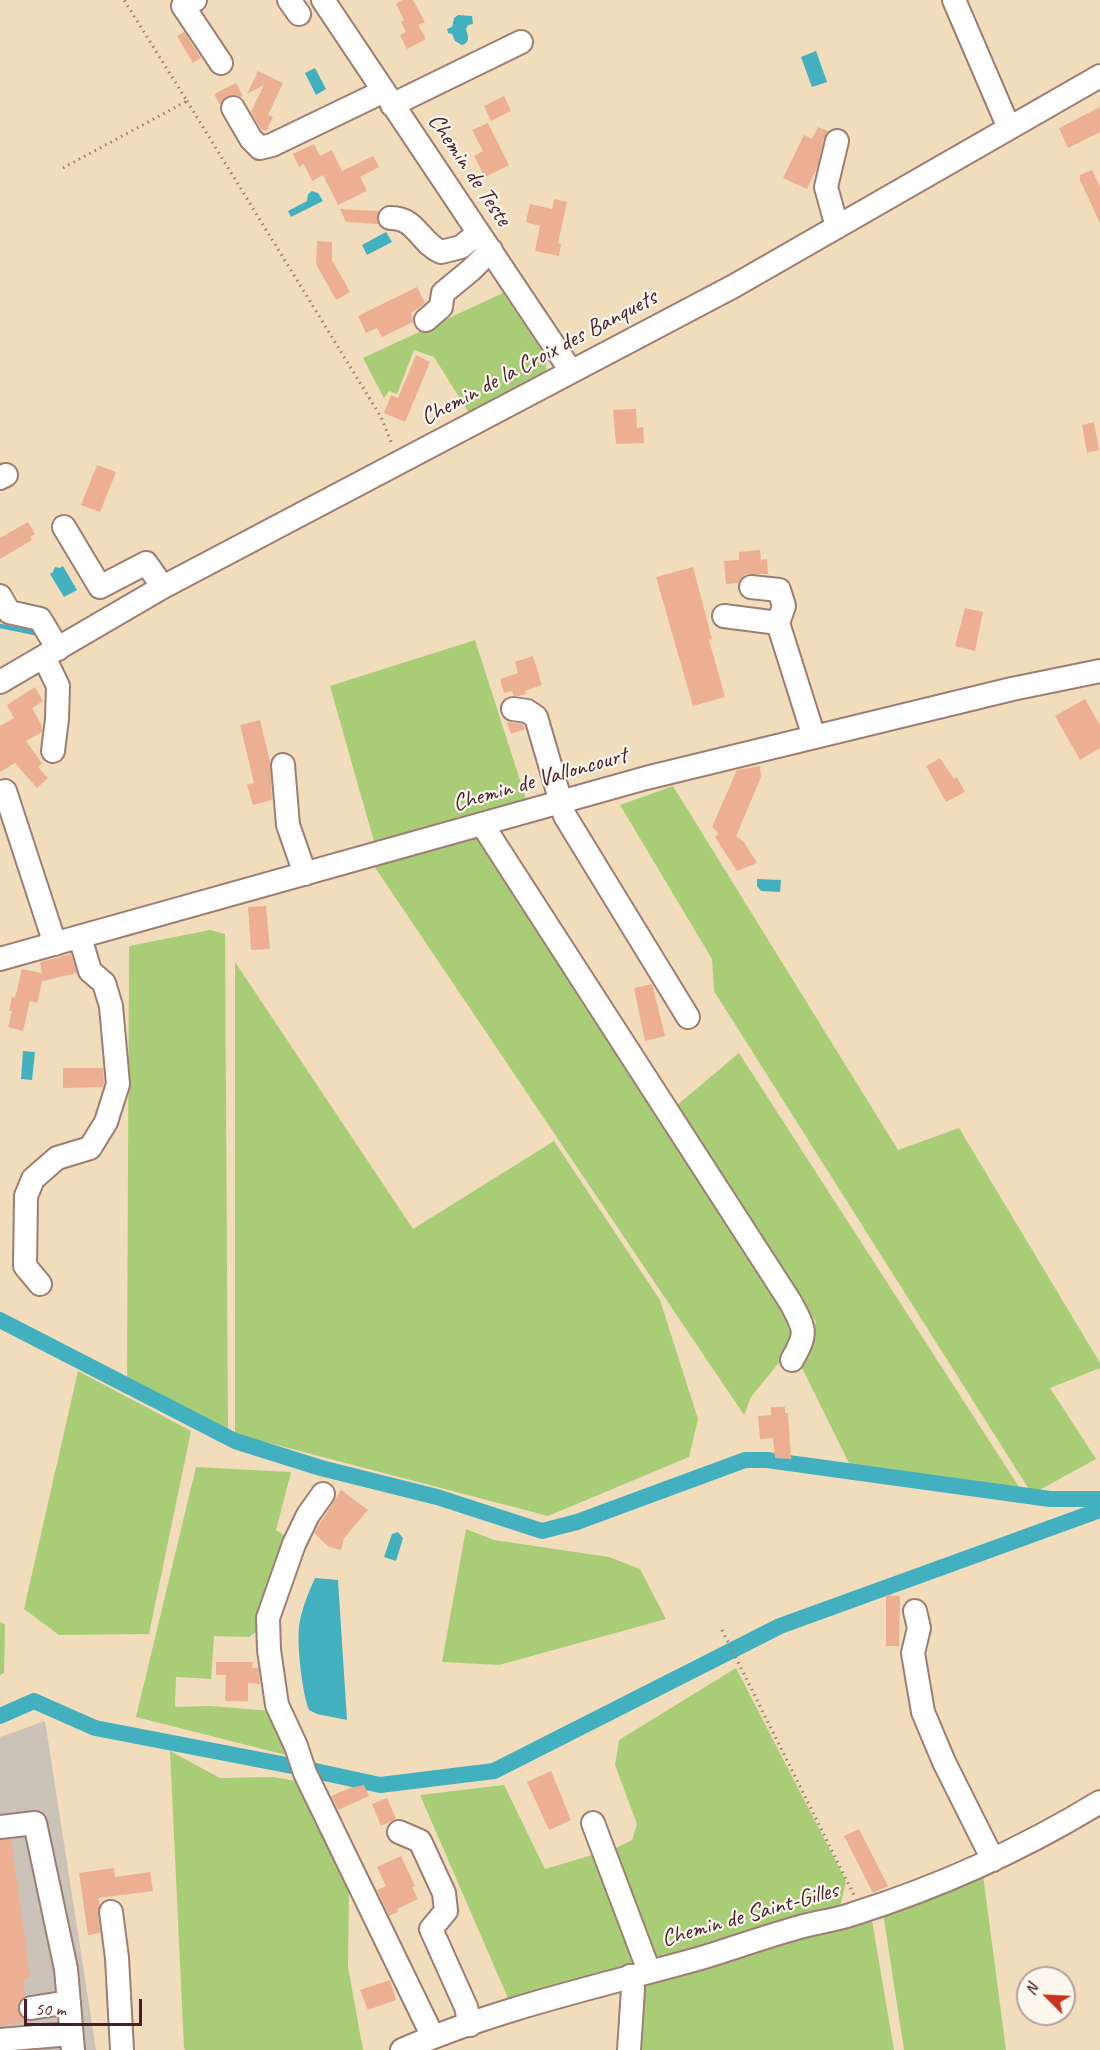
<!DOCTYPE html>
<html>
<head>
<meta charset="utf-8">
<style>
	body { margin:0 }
	#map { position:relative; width:1100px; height:2050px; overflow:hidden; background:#f1dcbb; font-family:Caveat,sans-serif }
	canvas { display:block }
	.north { position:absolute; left:1016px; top:1966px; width:60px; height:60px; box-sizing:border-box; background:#fbf7ec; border:2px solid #b4a19f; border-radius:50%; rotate:294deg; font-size:16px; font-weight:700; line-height:24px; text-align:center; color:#4a1f2b }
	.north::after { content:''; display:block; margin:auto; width:21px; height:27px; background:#c8321e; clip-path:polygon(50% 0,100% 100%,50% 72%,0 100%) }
	.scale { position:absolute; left:24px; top:1999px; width:118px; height:27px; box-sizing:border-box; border:3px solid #4a1f2b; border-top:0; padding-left:8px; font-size:18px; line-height:21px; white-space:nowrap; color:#4a1f2b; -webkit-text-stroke:4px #fbf7ec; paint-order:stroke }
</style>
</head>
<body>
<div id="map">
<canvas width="1100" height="2050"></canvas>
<div class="north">N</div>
<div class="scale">50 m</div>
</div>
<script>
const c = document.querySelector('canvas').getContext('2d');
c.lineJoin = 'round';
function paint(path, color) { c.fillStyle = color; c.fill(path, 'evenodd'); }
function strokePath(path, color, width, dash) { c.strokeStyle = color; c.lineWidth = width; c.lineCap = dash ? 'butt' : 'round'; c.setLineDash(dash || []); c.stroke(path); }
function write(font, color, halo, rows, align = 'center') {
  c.font = font + ' Caveat,sans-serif'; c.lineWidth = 4.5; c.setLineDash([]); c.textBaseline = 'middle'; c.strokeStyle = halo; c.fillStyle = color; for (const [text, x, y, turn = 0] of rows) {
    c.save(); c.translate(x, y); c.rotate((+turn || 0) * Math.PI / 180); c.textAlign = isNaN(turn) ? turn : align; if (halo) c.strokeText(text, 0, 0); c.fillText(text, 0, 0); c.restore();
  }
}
paint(new Path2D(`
	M45,1721L96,2050H0V1737Z`), '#cbc3b8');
paint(new Path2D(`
	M503,293L545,356L547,357L546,371L469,413L434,357L414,350L397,394L389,391L384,398L363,358Z
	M475,640L527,802L375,845L330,686Z
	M673,786L898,1150L959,1128L1100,1363V1368L1050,1388L1096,1459L1032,1494L714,991L712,959L620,805Z
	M483,830L799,1326L791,1348L751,1397L744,1415L370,860Z
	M210,930L225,934L228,1431L127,1382L129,946Z
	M235,962L413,1229L554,1141L660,1300L698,1419L689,1457L548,1516L235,1434Z
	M739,1053L1021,1490L851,1467L802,1368L816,1322L676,1106Z
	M78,1371L191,1431L149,1634L59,1635L24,1609Z
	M196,1467L291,1472L276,1530L290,1539L260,1629L249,1637L214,1636L211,1679L176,1677L175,1707L210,1706L272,1711L294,1757L136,1717Z
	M466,1529L494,1540L609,1557L640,1569L666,1619L499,1665L442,1662Z
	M0,1622L5,1624L4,1673L0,1675Z
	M736,1668L846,1881L839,1911L656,1963L614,1857L616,1848L632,1840L637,1824L615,1765L619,1740Z
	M170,1751L220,1778L273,1777L302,1782L349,1884L348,1967L363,2050H186L184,2048Z
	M504,1785L545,1869L596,1854L634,1953V1968L511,2005L420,1795Z
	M983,1875L1006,2050H904L883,1913Z
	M871,1915L894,2050H639L644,1982Z`), '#a9cd76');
paint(new Path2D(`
	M458,15L472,16L473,24L468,25L466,29C468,36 471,42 462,45L455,41L452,34L448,33L447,29L452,27L454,18Z
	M816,51L827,82L812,87L801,57Z
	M315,68L326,89L316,95L305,73Z
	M312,191L318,193L323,201L291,217L288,211L307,201L308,194Z
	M386,232L392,242L367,255L362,245Z
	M63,566L77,590L64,597L50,574L53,572L55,567L60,568Z
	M757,879L781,880L780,892L761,891L757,886Z
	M23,1051L35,1052L32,1080L21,1079Z
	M398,1532L403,1538L396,1561L384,1557L392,1534Z
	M315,1578L338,1580L347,1720L317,1714L309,1710C302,1692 297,1646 299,1627C301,1610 308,1594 315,1578Z`), '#43b0c0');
strokePath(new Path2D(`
	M0,626L40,634`), '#43b0c0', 4.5);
strokePath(new Path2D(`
	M0,1320L235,1441L321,1468L437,1497L542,1531L577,1522L745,1460H767L1050,1499H1100
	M0,1716L34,1701L95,1728L292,1766L380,1785L494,1771L780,1626L1100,1510`), '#43b0c0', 16);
paint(new Path2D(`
	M402,0H413L425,22L418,25L426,39L407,49L400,35L406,32L401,22L404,20L396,4Z
	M184,32L201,58L193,63L177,36Z
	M258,71L283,83L268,115L273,117L266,131L261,129L251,112L264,85L247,94Z
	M236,83L243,96L241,97L234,95L227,96L220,105L214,94Z
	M504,96L511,111L491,121L484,106Z
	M1100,107V132L1068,148L1059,128Z
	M488,123L509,165L485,177L474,156L483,151L472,130Z
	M818,127L828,131L824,138L817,168L807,189L783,178L804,135L812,139Z
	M314,144L320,156L332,150L342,171L373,156L379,167L360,177L367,191L338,205L323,175L312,181L304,164L299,167L293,154Z
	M1092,170L1100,187V223L1080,180V175Z
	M554,199L567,202L558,243L561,244L559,256L535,251L540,226L526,222L530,204L552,209Z
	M340,209L379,211L377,217L378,224L346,222Z
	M317,241L332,242V260L350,292L336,300L316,264Z
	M417,287L425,303L411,313L413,322L382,337L377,328L366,333L358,316Z
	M416,355L430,362L405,422L384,413L391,395L398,398Z
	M636,409L637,428L643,427L644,443L616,444L613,410Z
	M1094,422L1099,450L1087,453L1082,425Z
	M97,465L116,472L100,512L81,505Z
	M28,522L35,534L30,537L32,540L0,559V538Z
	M760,550L761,560L767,559L768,574H746L741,579L738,583L726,584L724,561L739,560V552Z
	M693,567L712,639L709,640L725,697L693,706L656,577Z
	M965,608L983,612L975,651L955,646Z
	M533,656L542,685L525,691L526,694L519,696H514L512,691L504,693L500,679L518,673L515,662Z
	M35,687L43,701L32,708L42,726V732L26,741L42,763L38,767L48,778L37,788L15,763L0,772V726L14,718L7,705Z
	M1085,699L1100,725V748L1080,760L1055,716Z
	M260,720L270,761L272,800L253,805L247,785L254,783L240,725Z
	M507,722L522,724L525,729L511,734Z
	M940,758L954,779L957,777L965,792L946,802L926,766Z
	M760,766L761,777L736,836L744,842L757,863L737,871L715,837L719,834L712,827L737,770Z
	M266,906L270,949L251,950L248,907Z
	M71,954L77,973L43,981V978L37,1003L30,1001L23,1031L8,1027L12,1011H9L12,997L15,998L22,969L42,973L40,962Z
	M652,984L665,1036L645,1041L634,988Z
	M63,1068H103L104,1083L103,1087L63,1088Z
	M771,1407H785V1413H788L791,1459L775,1458L773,1438L760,1439L758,1416L771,1415Z
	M341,1490L368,1510L344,1538L341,1550L329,1547L314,1533Z
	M886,1595L900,1596L899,1646H886Z
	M216,1662H253L252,1668H258L260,1684L248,1683V1701H225L226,1675H216Z
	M551,1771L571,1820L549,1830L527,1782Z
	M364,1785L369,1796L338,1810L331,1796L350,1788Z
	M387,1798L396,1819L381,1826L372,1804Z
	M859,1829L888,1886L873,1893L844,1836Z
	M11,1839L30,1977L23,1980L25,1996L19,2003L18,2010L21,2017L28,2021L0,2026V1840Z
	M401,1856L415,1886L412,1887L418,1899L397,1909L398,1912L389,1916L377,1890L386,1886L377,1867Z
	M114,1868L115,1877L150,1872L153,1891L98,1898L100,1905L98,1914L100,1933L88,1935L79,1873Z
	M390,1980L396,2000L368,2010L360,1990Z`), '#edaf92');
const minor = new Path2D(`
	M195,0L183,6L221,63
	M289,0L299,14
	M323,0L571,371
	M954,0L1009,128
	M392,105L521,42
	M233,108L251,139L260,148L272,145L384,91
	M837,141L826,187L837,227
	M390,218C416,217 419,242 441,252L461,247L478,233
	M426,320L441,307L443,293L471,270L491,250
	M0,478L6,475
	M64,527L100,587L146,563L163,587
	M751,587L779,590L784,606L778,623
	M0,596L9,612L40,619L58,649
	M724,616L778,623L814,737
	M44,657L58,686L57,719L53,751
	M0,682L163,587L734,286L1100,76
	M513,709L527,711L536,717L565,816L688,1017
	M283,765L288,825L305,874
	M5,791L55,944
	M482,824L791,1303C805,1330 808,1332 792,1360
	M0,959L646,778L1012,689L1100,671
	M40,1284L25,1266L26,1196L33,1179L57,1158L90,1148L106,1122L118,1084L111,1006L104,983L90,971L80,937
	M323,1494L308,1515L294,1544L268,1618L269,1650L277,1705L296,1746L305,1773L433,2037
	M915,1611L919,1628L913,1653L923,1712L944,1762L993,1860
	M593,1823L649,1971
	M0,1827L35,1823L66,1969L73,2050
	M399,1832L420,1841L444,1893L446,1911L431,1929L466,2007L470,2025
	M111,1912L117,1958L122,2050
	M31,2008L69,2002
	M0,2040L71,2034
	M402,2050C498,2008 601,1986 701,1958C734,1948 767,1936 800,1927C818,1922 836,1920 853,1914C939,1887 1023,1849 1100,1802
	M629,2050L633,1989L630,1976`);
strokePath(minor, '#9e7e73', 26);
strokePath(new Path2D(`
	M187,101L381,417L392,444
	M63,168L187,101L124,0
	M722,1630L854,1895`), '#9e7e73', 3, [1.5, 4.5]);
strokePath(minor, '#fff', 22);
write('24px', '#4a1f2b', '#fbf7ec', [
	["Chemin de Teste",469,170,56],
	["Chemin de la Croix des Banquets",539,358,-28],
	["Chemin de Valloncourt",540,780,-16],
	["Chemin de Saint-Gilles",750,1915,-16]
]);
</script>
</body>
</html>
